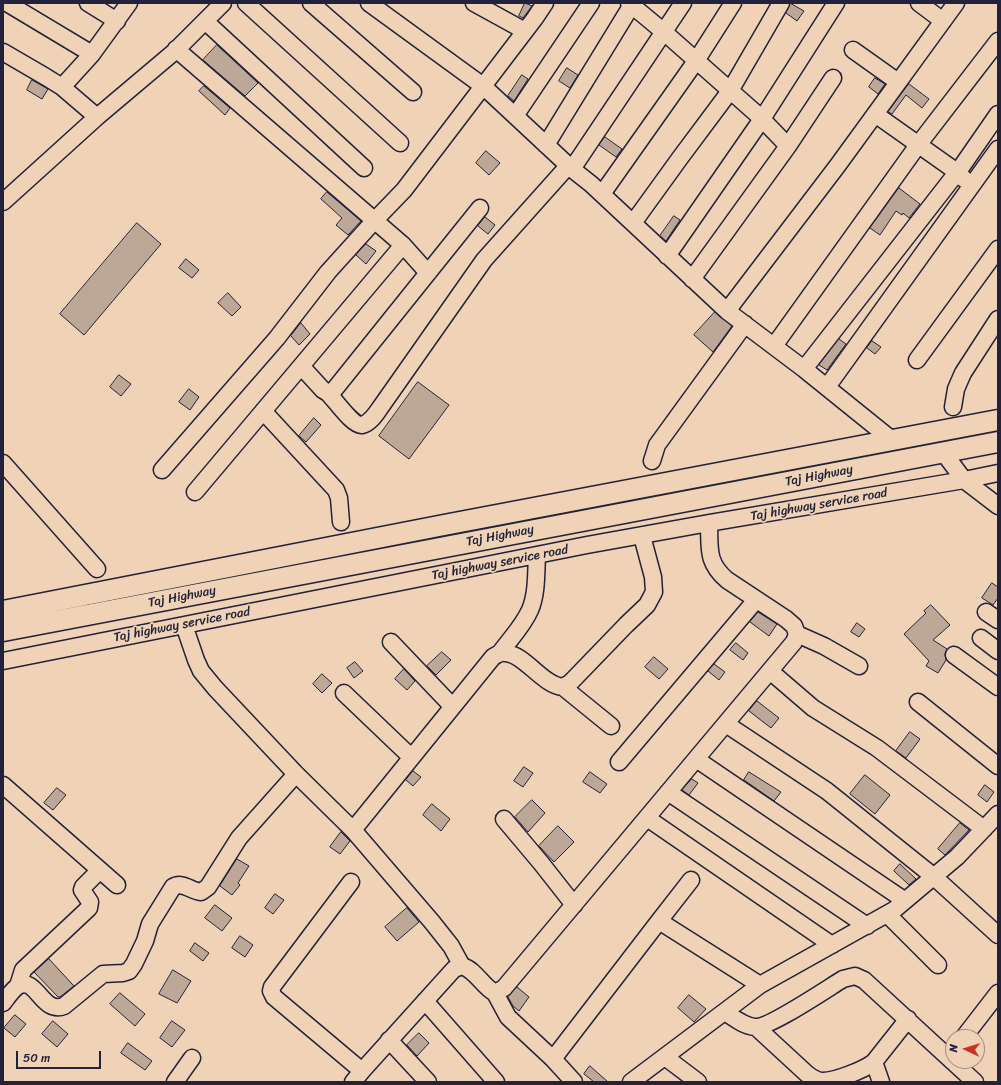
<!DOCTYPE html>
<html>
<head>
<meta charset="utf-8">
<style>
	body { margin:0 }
	#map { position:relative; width:1001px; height:1085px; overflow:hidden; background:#f0d3b6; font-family:Sriracha,sans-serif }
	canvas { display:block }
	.frame { position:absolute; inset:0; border:4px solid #22223b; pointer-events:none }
	.north { position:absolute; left:945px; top:1029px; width:40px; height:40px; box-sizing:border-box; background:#f0d3b6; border:1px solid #9e8c85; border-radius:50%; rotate:274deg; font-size:11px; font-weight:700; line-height:16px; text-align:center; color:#22223b }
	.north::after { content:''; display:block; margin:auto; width:14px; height:18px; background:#c8321e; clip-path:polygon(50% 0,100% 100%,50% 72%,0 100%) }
	.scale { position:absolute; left:16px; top:1051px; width:85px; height:18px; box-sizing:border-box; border:2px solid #22223b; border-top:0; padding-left:5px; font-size:12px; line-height:14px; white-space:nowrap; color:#22223b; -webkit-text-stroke:3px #f0d3b6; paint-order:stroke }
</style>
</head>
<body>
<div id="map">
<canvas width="1001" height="1085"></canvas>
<div class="frame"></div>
<div class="north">N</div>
<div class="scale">50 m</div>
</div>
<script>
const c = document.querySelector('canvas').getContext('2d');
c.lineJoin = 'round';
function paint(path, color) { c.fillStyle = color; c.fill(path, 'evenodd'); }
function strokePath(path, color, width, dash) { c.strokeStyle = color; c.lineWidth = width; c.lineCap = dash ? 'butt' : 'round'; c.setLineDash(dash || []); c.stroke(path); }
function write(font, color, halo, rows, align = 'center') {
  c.font = font + ' Sriracha,sans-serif'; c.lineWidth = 3.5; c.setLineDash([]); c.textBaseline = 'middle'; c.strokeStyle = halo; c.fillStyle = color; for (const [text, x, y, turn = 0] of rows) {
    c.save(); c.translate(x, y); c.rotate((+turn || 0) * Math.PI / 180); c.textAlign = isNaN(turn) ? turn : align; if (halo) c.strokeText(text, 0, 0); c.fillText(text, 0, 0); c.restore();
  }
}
const building = new Path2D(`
	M525,3L532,6L523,18L519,16Z
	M790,3L804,11L797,21L786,13Z
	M217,45L258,83L245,96L203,60Z
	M567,68L578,75L570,88L559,81Z
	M522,75L528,79L514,101L508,96Z
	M875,78L885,84L878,94L869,87Z
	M32,80L48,89L42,99L27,90Z
	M909,84L929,99L922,108L906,95L892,114L888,112Z
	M204,86L230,108L225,115L199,91Z
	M605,137L622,149L616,157L599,145Z
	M486,151L500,163L489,175L476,163Z
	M899,188L920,204L909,218L903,213L902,215L896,211L880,235L870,228Z
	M327,192L361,221L348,235L336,225L342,218L321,199Z
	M674,216L680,220L666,241L660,236Z
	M485,217L495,225L488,234L478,226Z
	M137,223L161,244L84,335L60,314Z
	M366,244L376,251L366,264L356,255Z
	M186,259L199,270L192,278L179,268Z
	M228,293L241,307L232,316L218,303Z
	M715,312L732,326L713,352L694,335Z
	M301,323L310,334L299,345L291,336Z
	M839,339L846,344L827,370L819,365Z
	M872,341L881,347L875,354L867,348Z
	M119,375L131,384L121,396L110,387Z
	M418,382L449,405L409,459L379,436Z
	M189,389L199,397L190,410L179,402Z
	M314,418L321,425L306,442L299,436Z
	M992,583L998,587V598L993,605L982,598Z
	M931,605L950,625L933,640L947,649L945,654L946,660L938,673L926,666L929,661L904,634L926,613L924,611Z
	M758,612L777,624L769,636L750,622Z
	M857,623L865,629L859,637L851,632Z
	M736,643L748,653L743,660L730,650Z
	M442,652L451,660L436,675L427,666Z
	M654,657L668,669L659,679L645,667Z
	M355,662L363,671L354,678L347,668Z
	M714,664L725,672L719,680L708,671Z
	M404,669L415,681L407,690L395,679Z
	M322,674L332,683L322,693L313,684Z
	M757,701L779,718L771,728L749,711Z
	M910,732L920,739L906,758L896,751Z
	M524,767L533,773L523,787L514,781Z
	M413,771L421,777L413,786L406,780Z
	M590,772L607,784L600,793L583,782Z
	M749,772L781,792L774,801L744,780Z
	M865,775L890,795L875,814L850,794Z
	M692,779L698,783L689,795L682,790Z
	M985,785L994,792L987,802L978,795Z
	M57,788L66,795L53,810L44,803Z
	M532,800L545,813L528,832L515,817Z
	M432,804L450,819L441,831L423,815Z
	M960,823L969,830L945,855L938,849Z
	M558,826L574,842L554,862L539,846Z
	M341,832L350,841L340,854L330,847Z
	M237,859L249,866L238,883L240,885L232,895L220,886Z
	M900,864L916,879L909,885L894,871Z
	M275,894L284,900L273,914L265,908Z
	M215,905L232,918L222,931L205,918Z
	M407,908L419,922L397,941L385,927Z
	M240,936L253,945L245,957L232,948Z
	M195,943L209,953L203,961L190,951Z
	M49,959L74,986L60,997H58L34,972Z
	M173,970L191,981L177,1003L159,994Z
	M517,987L529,997L519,1011L513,1006L508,997Z
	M120,993L145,1014L135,1026L110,1004Z
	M689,995L706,1009L694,1022L678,1008Z
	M15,1015L26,1024L15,1037L4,1028Z
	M53,1021L68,1034L57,1047L42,1034Z
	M172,1021L185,1030L172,1047L160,1038Z
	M419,1033L429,1043L417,1056L407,1045Z
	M128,1043L152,1061L145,1070L121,1053Z
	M590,1066L608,1082H594L584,1074Z`);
paint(building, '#bda797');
strokePath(building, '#22223b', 1);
const minor = new Path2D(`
	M7,3L92,54
	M88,3L117,21
	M246,3L400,143
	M311,3L413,92
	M369,3L483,86L572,169L591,184L727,311
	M474,3L525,31
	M629,3L664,32L759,116L788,146
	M919,3L943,21
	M205,21L364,168
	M176,49L403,245L428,273
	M853,50L898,82
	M3,52L46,77L62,87L97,117
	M62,87L92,54L129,3
	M875,114L957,172L964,179
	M515,116L591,3
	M546,145L633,3
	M572,169L683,3
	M602,194L696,61L733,3
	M3,202L97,117L174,52L223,3
	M633,223L680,158L730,91L781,3
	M667,256L762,119L836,3
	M692,279L788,146L833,78
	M774,346L918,145L998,41
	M917,360L998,249
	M301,366L323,390L328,393L334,390L480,208
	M804,369L962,166L998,114
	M827,387L998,149
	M328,393C335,400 353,426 362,425C370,423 376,414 380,408L484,260L568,166
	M953,407L956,389L963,373L998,319
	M263,411L336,490L339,498L341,522
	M892,440L804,369L727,311L838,165L956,3
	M943,452L964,480L998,506
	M652,461L657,445L745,324
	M3,463L97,569
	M162,470L277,338L328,272L375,220L404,190L535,18L545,3
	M195,492L403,245
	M986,612L998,620
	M184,625L196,660L201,671L215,688L296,774L353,830L432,922L451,946L462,966
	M797,634L824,646L859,666
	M981,638L998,651
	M391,642L452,706
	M500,653C510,639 523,626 530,610C537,594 536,573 537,555
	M954,655L998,687
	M3,661L587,545L709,523L964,480L998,473
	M770,671L813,708L877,748L984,829
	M563,687L611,726
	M344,693L411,757
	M918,702L998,766
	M726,724L827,791L933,876L998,935
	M696,759L904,900
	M619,762L756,600
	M3,785L117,885
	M668,792L867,926
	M647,818L832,945
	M504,819L541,863L574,905
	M353,830L493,657C497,655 500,652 505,653C525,654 542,685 563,687L570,683L626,625L647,605L654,592L653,577L642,536
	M351,882L272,987L271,991L274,997L362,1071
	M887,914L938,965
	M659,921L760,985
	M18,986L23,970L89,908L90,902L82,890L83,887L100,870
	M495,993L508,1017L553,1059L574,1082
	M425,1001L496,1082
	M3,1003C7,998 13,989 18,986C36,975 42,1015 64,1006L103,974L123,973L129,971L134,964L145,941L150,924L173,887C182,881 191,891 201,892L208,887L239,838L296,774
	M725,1012C734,1018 744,1026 755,1027C769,1028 828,988 843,979L855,976L864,980L975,1082
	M756,1027L807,1074C811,1077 815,1080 821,1081C833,1082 864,1070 874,1062L908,1019
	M964,1037L998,993
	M389,1040L428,1082
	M665,1057L698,1082
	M553,1059L659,921L691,880
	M874,1062L881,1082
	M175,1082L192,1058
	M353,1082L362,1071L454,969L462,966C476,970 482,986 495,993L504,988L794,642L797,634L794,626L786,619L727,580C706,562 710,548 709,523
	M631,1082L760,985L894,910L957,857L998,814`);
const major = new Path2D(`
	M3,611L444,525L998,420
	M3,631L998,442`);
strokePath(minor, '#22223b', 19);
strokePath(major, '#22223b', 23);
strokePath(minor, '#f0d3b6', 16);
strokePath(major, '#f0d3b6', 20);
write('13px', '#22223b', '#f0d3b6', [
	["Taj Highway",819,476,-11],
	["Taj highway service road",819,505,-10],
	["Taj Highway",500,536,-11],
	["Taj highway service road",500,563,-11],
	["Taj Highway",182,597,-11],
	["Taj highway service road",182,625,-11]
]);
</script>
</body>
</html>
